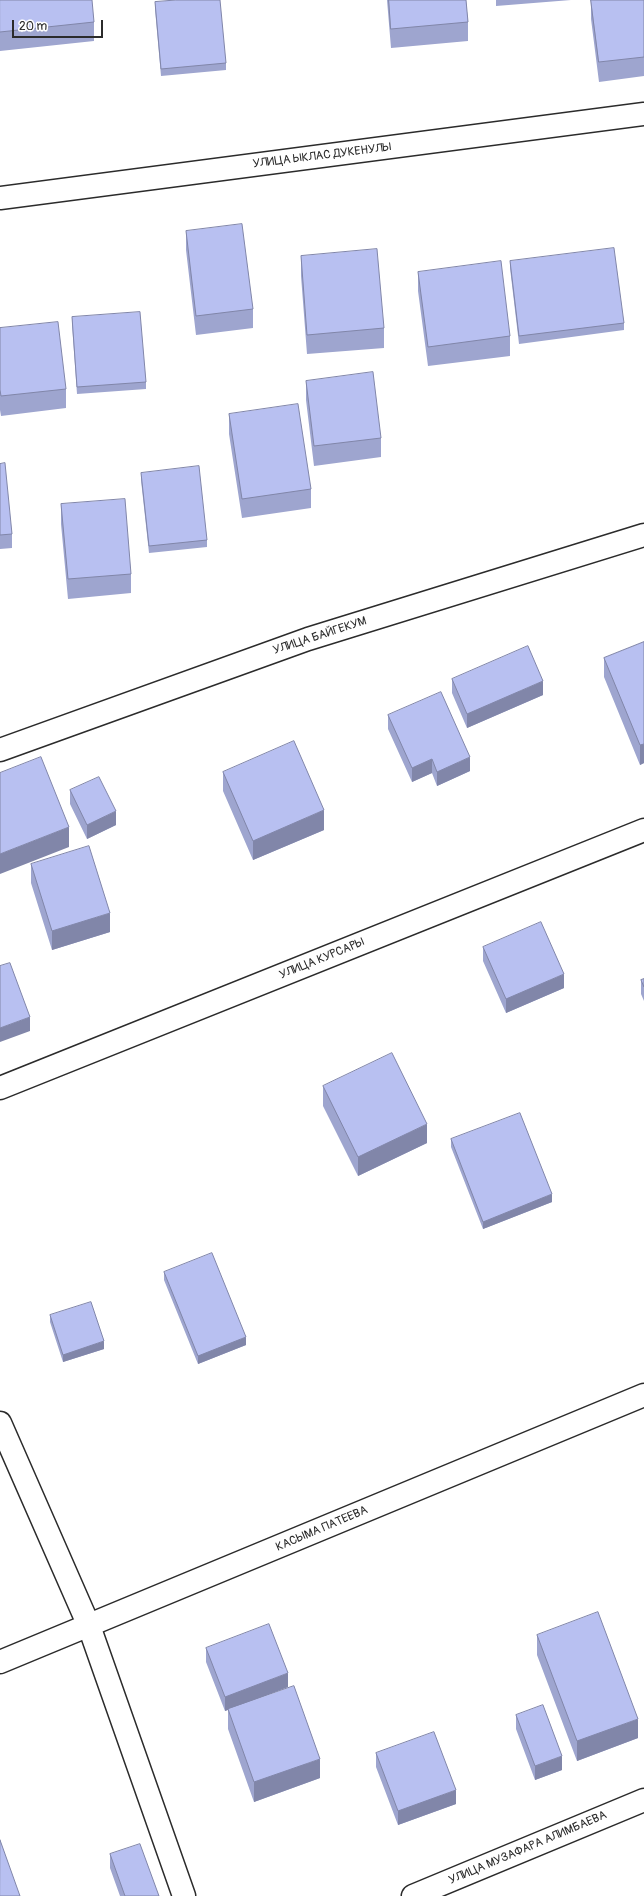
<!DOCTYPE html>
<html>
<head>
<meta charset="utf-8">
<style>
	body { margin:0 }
	#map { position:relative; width:644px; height:1896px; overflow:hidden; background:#fff; font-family:Pangolin,sans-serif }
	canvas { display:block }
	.scale { position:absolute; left:12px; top:20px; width:91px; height:18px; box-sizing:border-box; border:2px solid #2b2b2b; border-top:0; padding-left:5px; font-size:12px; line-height:14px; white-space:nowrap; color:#2b2b2b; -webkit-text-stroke:3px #fff; paint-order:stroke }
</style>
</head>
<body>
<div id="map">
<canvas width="644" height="1896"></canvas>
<div class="scale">20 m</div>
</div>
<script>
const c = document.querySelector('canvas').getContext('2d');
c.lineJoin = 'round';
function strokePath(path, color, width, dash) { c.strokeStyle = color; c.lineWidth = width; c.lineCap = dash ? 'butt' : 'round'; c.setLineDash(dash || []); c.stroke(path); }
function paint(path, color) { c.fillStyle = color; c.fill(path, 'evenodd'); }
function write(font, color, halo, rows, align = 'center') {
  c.font = font + ' Pangolin,sans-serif'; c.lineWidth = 3; c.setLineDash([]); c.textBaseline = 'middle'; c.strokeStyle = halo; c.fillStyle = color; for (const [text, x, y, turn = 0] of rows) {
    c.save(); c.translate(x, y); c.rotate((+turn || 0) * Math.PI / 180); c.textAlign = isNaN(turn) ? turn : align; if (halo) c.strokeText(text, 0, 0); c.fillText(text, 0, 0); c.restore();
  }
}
const minor = new Path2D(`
	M0,198L644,114
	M0,750L308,639L644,535
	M0,1088L644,830
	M0,1423L89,1626L184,1896
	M413,1896L644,1800`);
const major = new Path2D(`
	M0,1662L644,1395`);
strokePath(minor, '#2b2b2b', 25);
strokePath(major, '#2b2b2b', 25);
strokePath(minor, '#fff', 22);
strokePath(major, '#fff', 22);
paint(new Path2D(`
	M0,0L94,22V41L0,51Z
	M387,0H466L468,22V41L391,48Z
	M496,0H571L496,6Z
	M591,0H644V76L599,82L591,19Z
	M155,2L226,63V70L161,76L155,9Z
	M186,231L253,309V328L196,335L186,250Z
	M301,256L384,328V348L307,354L301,276Z
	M510,261L624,323V330L519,344L510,268Z
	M418,272L510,336V356L428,366L418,291Z
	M72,317L146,382V389L77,394L72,324Z
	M0,328L66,389V408L1,416L0,410Z
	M306,381L381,438V457L314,466L306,400Z
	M229,414L311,489V508L242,518L229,434Z
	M0,464L12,534V548L0,549Z
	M141,473L207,540V547L149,553L141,480Z
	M61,504L131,574V593L68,599L61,524Z
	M644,642V763L640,765L604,677V658Z
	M452,679L543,695L467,728L452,693Z
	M388,715L470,771L437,786L432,773L412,782L388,729Z
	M223,772L324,830L253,860L223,791Z
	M70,790L116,825L87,839L70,804Z
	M31,864L110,932L52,950L31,883Z
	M483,947L564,988L506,1013L483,961Z
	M644,979V1001L641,994V980Z
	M323,1086L427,1143L358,1176L323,1106Z
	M451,1139L552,1202L483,1229L451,1147Z
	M164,1272L246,1345L198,1364L164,1280Z
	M50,1315L104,1349L63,1362L50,1322Z
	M537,1635L638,1738L577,1761L537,1655Z
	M206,1648L288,1687L244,1704L320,1778L254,1802L228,1729V1710L225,1711L206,1662Z
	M516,1715L562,1770L535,1780L516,1729Z
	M376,1753L456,1804L398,1825L376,1767Z
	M110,1854L159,1896H120L110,1868Z`), '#9ea5cf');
paint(new Path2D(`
	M543,681V695L467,728V714Z
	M644,744V763L640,765V745Z
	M470,757V771L437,786V772Z
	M432,759V773L412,782V768Z
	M324,810V830L253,860V841Z
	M116,811V825L87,839V825Z
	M69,827V847L0,874V854Z
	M110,913V932L52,950V931Z
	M564,974V988L506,1013V999Z
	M30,1017V1031L0,1042V1028Z
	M427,1124V1143L358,1176V1157Z
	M552,1194V1202L483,1229V1222Z
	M246,1337V1345L198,1364V1356Z
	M104,1341V1349L63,1362V1355Z
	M288,1673V1687L225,1711V1697Z
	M638,1719V1738L577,1761V1741Z
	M562,1756V1770L535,1780V1766Z
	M320,1759V1778L254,1802V1782Z
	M456,1790V1804L398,1825V1811Z`), '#8186a9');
const building = new Path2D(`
	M0,0H92L94,22L0,32Z
	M176,0H220L226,63L161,69L155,2Z
	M389,0H466L468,22L391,29Z
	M591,0H644V57L599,62Z
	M242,224L253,309L196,316L186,231Z
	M614,248L624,323L519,336L510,261Z
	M377,249L384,328L307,335L301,256Z
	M501,261L510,336L428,347L418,272Z
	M140,312L146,382L77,387L72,317Z
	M58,322L66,389L1,396L0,390V328Z
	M373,372L381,438L314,446L306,381Z
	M298,404L311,489L242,499L229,414Z
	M5,463L12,534L0,535V464Z
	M199,466L207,540L149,546L141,473Z
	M125,499L131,574L68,579L61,504Z
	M644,642V744L640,745L604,658Z
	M528,646L543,681L467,714L452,679Z
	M441,692L470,757L437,772L432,759L412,768L388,715Z
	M294,741L324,810L253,841L223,772Z
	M41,757L69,827L0,854V773Z
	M99,777L116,811L87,825L70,790Z
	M89,846L110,913L52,931L31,864Z
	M541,922L564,974L506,999L483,947Z
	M10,963L30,1017L0,1028V966Z
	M644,979V987L641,980Z
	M392,1053L427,1124L358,1157L323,1086Z
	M520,1113L552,1194L483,1222L451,1139Z
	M212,1253L246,1337L198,1356L164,1272Z
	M91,1302L104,1341L63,1355L50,1315Z
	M598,1612L638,1719L577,1741L537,1635Z
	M269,1624L288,1673L225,1697L206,1648Z
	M294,1686L320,1759L254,1782L228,1709Z
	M543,1705L562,1756L535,1766L516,1715Z
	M434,1732L456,1790L398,1811L376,1753Z
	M0,1840L20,1896H0Z
	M140,1844L159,1896H125L110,1854Z`);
paint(building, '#b8c0f1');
strokePath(building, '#8186a9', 1);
write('12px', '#2b2b2b', '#fff', [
	["УЛИЦА ЫКЛАС ДУКЕНУЛЫ",322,156,-7],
	["УЛИЦА БАЙГЕКУМ",320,636,-18],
	["УЛИЦА КУРСАРЫ",322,959,-22],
	["КАСЫМА ПАТЕЕВА",322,1529,-23],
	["УЛИЦА МУЗАФАРА АЛИМБАЕВА",528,1848,-23]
]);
</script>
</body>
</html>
